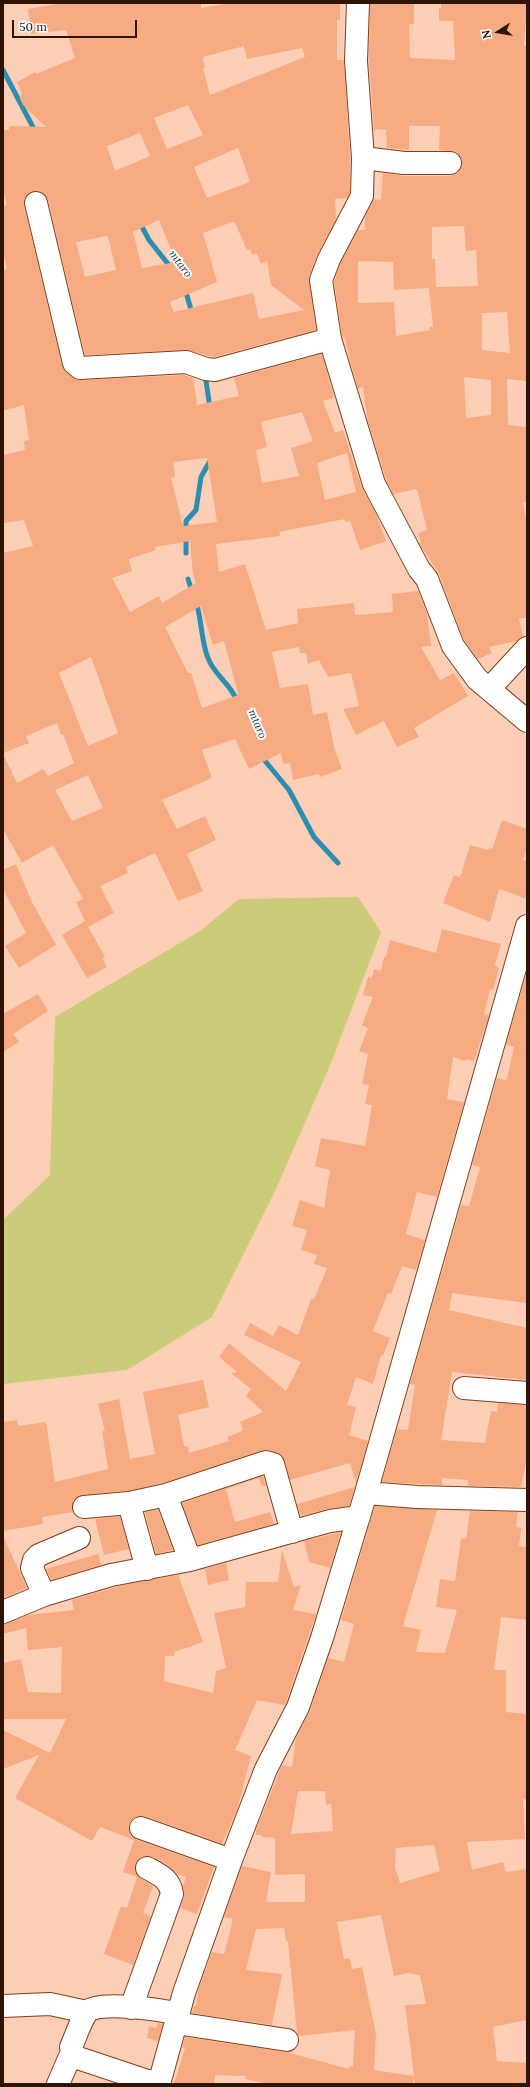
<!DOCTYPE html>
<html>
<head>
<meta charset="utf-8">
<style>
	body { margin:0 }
	#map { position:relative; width:530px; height:2087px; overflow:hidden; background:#fcceb5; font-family:Lora,serif }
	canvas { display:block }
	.frame { position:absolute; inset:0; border:4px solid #2f1304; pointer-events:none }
	.north { position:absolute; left:478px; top:12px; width:40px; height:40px; -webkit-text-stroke:3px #fafafa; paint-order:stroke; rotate:258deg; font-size:11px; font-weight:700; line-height:16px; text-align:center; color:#2f1304 }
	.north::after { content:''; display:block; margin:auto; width:14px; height:18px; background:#2f1304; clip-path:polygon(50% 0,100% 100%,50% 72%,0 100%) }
	.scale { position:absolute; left:12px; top:20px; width:125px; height:18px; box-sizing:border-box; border:2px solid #2f1304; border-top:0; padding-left:5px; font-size:12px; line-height:14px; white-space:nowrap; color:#2f1304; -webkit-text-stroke:3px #fafafa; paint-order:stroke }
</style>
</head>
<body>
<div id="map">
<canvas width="530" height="2087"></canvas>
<div class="frame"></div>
<div class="north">N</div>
<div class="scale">50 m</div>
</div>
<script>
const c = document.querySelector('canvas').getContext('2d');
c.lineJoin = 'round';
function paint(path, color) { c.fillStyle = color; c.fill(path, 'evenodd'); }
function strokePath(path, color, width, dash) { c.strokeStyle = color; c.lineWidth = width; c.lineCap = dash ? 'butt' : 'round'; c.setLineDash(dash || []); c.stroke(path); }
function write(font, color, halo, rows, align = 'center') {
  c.font = font + ' Lora,serif'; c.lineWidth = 4; c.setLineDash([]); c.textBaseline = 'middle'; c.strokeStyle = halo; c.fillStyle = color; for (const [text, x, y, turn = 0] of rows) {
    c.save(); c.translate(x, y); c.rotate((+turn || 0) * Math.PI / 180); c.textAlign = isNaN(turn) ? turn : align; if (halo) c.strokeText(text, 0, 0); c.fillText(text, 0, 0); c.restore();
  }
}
paint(new Path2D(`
	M358,897L381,932L331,1063L276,1189L212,1317L127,1370L3,1384V1220L50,1175L55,1017L200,931L239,899Z`), '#cbcc7a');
strokePath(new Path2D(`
	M3,70L35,131
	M140,223L149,240L172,269
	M185,289L192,313
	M205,374L210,408
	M186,553V521L196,510L201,477L211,459
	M188,579L192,591
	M196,602C202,620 201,641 208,658C214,675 231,684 237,701
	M261,756L289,790L314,837L338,863`), '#2c8eb0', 5);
paint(new Path2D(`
	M62,3H201V8L230,3H340V20H337V60H344L350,158V193L347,198L335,199L336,219L318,253L309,276L316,330L214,357L185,350L85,355L48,200L45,195L40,191H33L28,194L24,199V206L62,366L72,378L81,380L184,375L193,378L197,405L239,396L234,378L322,354L334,397L323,401L335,433L343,430L362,488L376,514L386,541L360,550L350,521L345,522V519L279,532L280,536L216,544L219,572L245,564L266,630L298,623L297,609L354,603L355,614L358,615L393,612L392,594L418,591L427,614L431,646L421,647L440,680L454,673L468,696L414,728L419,737L397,747L384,721L356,735L343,709L359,706L351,673L328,677L319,660L308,664L306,653H300L299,647L272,652L280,688L308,684L313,715L327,712L334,747L342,769L320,777L319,774L293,780L290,763L283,764L281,753L249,769L235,739L202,750L212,778L162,800L177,829L205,816L216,840L187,854L203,891L178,901L155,853L126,867L128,873L100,886L114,913L88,927L76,902L83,899L53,845L22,863L3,829V754L17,783L43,769L48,776L74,763L63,734L61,735L57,723L26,736L29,743L3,753V553L33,546L24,520L4,523L3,516V455L25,450L24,441L29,440L24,405L3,411V270L7,269L3,250V206L7,205L3,191V130H9V126L46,127L23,105L20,99L22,93L17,82L35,72L36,74L75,58L66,30L31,34L28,9ZM244,46L247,59L302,48L305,57L210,95L203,68L205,67L203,57ZM188,105L203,135L167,149L154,118ZM140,133L150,156L115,171L107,146ZM238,148L250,182L207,198L194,167ZM159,220L176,262L142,268L133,232ZM232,222L235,223L247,250L250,249L252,255L257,253L261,264L267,261L271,285L304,310L259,319L253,293L174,312L170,302L217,282L203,233ZM106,236L108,237L116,270L85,277L76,242ZM302,412L313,441L291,448L299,476L262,483L256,450L267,447L261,422ZM347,453L356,492L325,500L317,463ZM207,458L217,522L183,526L171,478L175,477L173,462ZM190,541L193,574L196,583L162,603L159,596L130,612L112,578L132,571L129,559L156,550L155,547ZM201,606L213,645L224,641L238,693V695L202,708L191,673H188L165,627ZM91,657L118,733L88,746L59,673ZM88,775L103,808L72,821L55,790Z
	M370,3H414V24H409L410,58L455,60L453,21H439V8H441V3H527L524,46H527V381L507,379L508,425L527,427V502H523L527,524V618H519L523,636L517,641L489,647L492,653L478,659L464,640L439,574L419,543L421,542L418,533L427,530L417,489L393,494L386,479L368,422L363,387L358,388L349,357L345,338L342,336L334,281L340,264L358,230H365V217L374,199L381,200L383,173L404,176H450L457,174L461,169L462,163L461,157L456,152L439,150L440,126H409V150L387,148L386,129L374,130L369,61ZM464,226L466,251L476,250L478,286L436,287L435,259H432V227ZM358,261L393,262L394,290L429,288L433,327H430V330L396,336L394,302L358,303ZM507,312L510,353L482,350V313ZM464,377L491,380V415L466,418Z
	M502,820L527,829V848L523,860L527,861V899L499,889L490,922L443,903L454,875L460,878L470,845L488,850L489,848L492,849Z
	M16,864L32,902L56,945L19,968L5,946L26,933L3,889V870Z
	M85,921L105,957L102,958L107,967L87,978L62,935Z
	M442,929L501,944L495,965L499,968L493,990L490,989L484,1014L489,1016L474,1061L466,1059L465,1061L453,1057L447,1099L464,1102L437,1197L417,1192L406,1234L425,1240L416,1270L402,1266L391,1294L388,1293L373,1331L390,1338L383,1356L381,1355L373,1384L356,1377L347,1405L356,1407L349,1435L368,1441L356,1483L350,1463L290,1480L282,1455L269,1450H263L163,1483L127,1491L83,1495L77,1497L73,1501V1512L42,1517L43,1524L3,1531V1422L17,1420L18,1426L46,1422L55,1482L108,1469L102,1431H105L98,1404L119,1399L130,1459L155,1454L143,1392L203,1380L209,1407L178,1415L184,1446H188L189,1453L229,1441L227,1437L240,1432L243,1430L240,1422L263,1412L246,1396L251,1389L231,1373L237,1372L219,1357L229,1343L286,1391L301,1362L244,1335L250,1323L273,1336L279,1325L298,1335L311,1299H314L327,1268L314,1264L317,1255L301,1250L307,1230L292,1226L300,1200L324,1208L330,1170L315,1166L321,1138L365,1146L370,1118L372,1105L365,1104L369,1085L362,1084L368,1054L359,1051L368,1028L362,1025L373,997L363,995L368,977L372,978L374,969L381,971L384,957H386L390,940L436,953Z
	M526,975L527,1303L452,1293L449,1310L527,1328V1380L452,1372L441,1440L485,1443L491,1411L497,1412L498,1403L527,1405V1458L521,1487L468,1486V1480L442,1478V1485L382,1482L397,1429L408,1430L415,1385L410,1384L461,1205L469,1206L480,1167L472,1165L497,1078L505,1080L507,1079L514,1047L506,1044Z
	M38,994L48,1011L13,1034L19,1042L3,1052V1014Z
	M263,1476L266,1486H262L259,1478L226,1489L235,1522L270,1512L274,1524L198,1545L182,1503Z
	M355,1487L349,1506L327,1509L301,1516L297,1504Z
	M375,1506L441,1510H437L403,1626L421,1630L416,1652L445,1653L457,1610L436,1607L440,1579L455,1581L461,1538L466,1539L470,1511L518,1512L516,1527L521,1528L519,1546L527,1547V1620L501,1617L494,1670H506V1712L527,1714V1800L523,1799L525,1839L467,1842L472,1870L503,1862L506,1872L527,1869V2020L493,2027L497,2061L527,2063V2084H415L414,2077L413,2084H269L245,2079L246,2076L215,2075L214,2084H174L185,2048L182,2047L185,2037L286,2052L349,2069V2066L353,2067L355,2030L299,2036L297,2033L288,1941H286L284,1928L256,1929L246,1970L282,1974L272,2025L192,2013L194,2006H196L198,1991L212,1952L224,1954L233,1919L224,1917L242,1866L271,1872L266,1902H305V1874L275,1875V1838L262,1837V1835H256V1830L282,1765L292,1767L296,1738L310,1711L328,1658L344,1662L354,1624L341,1620ZM298,1791H325L326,1805L331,1804L333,1831L291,1834ZM434,1845L440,1871L400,1883L395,1867L396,1848ZM381,1915L394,1976L408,1973L420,1975L426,2004L405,2005L414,2076L374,2070L376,2034L362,1967L352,1969L350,1958L344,1959L337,1922Z
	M158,1510L173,1550L156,1554L145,1512Z
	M120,1516L129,1549L104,1555L95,1519Z
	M341,1532L330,1568L309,1562L304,1541Z
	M3,1536L27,1588L3,1598Z
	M282,1550L294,1587L301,1585L293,1610L316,1614L285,1705L257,1700L235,1750L251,1756L237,1810L222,1844L145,1816H139L133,1818L129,1824V1830L131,1836L137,1840L214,1867L197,1914L180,1908L184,1898L183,1886L186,1877L177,1874L168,1865L153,1857L147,1856L141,1857L136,1862L135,1869L137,1875L141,1879L153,1886L143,1913L151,1916L133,1965L104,1954L121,1906L127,1908L137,1877L123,1872L134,1840L100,1827L92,1841L15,1798L39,1755L3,1769V1730L50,1753L66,1719H3V1663L21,1659L28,1692L61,1693L62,1647L28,1650L26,1628L3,1634V1624L29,1615L74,1610L72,1600L123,1585L178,1575L203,1642L174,1652V1656H165L164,1681L213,1693L216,1671L226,1668L214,1613L245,1607L246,1582H278Z
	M98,1554L101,1565L51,1580L46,1569Z
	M226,1563L229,1580L208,1585L205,1569Z
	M158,2023L163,2024L158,2041L147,2038L149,2026L156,2028Z`), '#f6ab83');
const minor = new Path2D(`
	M358,3L356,61L363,158L362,196L329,259L321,280L330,339L374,484L419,569L427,579L453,646L477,679L527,721
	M363,158L404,163H450
	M36,203L74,363L80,368L186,362L206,369L215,370L330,339
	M489,689L527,648
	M464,1388L527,1393
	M366,1493L417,1497L527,1500
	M129,1503L166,1495
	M84,1507L129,1503L147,1569
	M190,1560L166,1495L266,1462L273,1464L292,1532
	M44,1595L32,1568L34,1560L39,1555L79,1538
	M3,1612L44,1595L111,1575L190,1560L330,1521L359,1517
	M141,1828L231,1860
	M3,2006L50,2004L87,2012
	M131,2008L172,1894C170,1879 160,1875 147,1868
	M176,2023L287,2040
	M58,2084L72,2052
	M159,2084L184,1993L231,1860L266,1769L298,1707L322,1638L366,1493L527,926
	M160,2084L144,2080L78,2058L72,2052L71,2047C76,2036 80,2022 87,2012C96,2000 163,2010 178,2014`);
strokePath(minor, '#803f16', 24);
strokePath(minor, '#fff', 22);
write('italic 11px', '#1b313c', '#fafafa', [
	["mtaro",180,264,53],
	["mtaro",257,724,67]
]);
</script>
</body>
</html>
